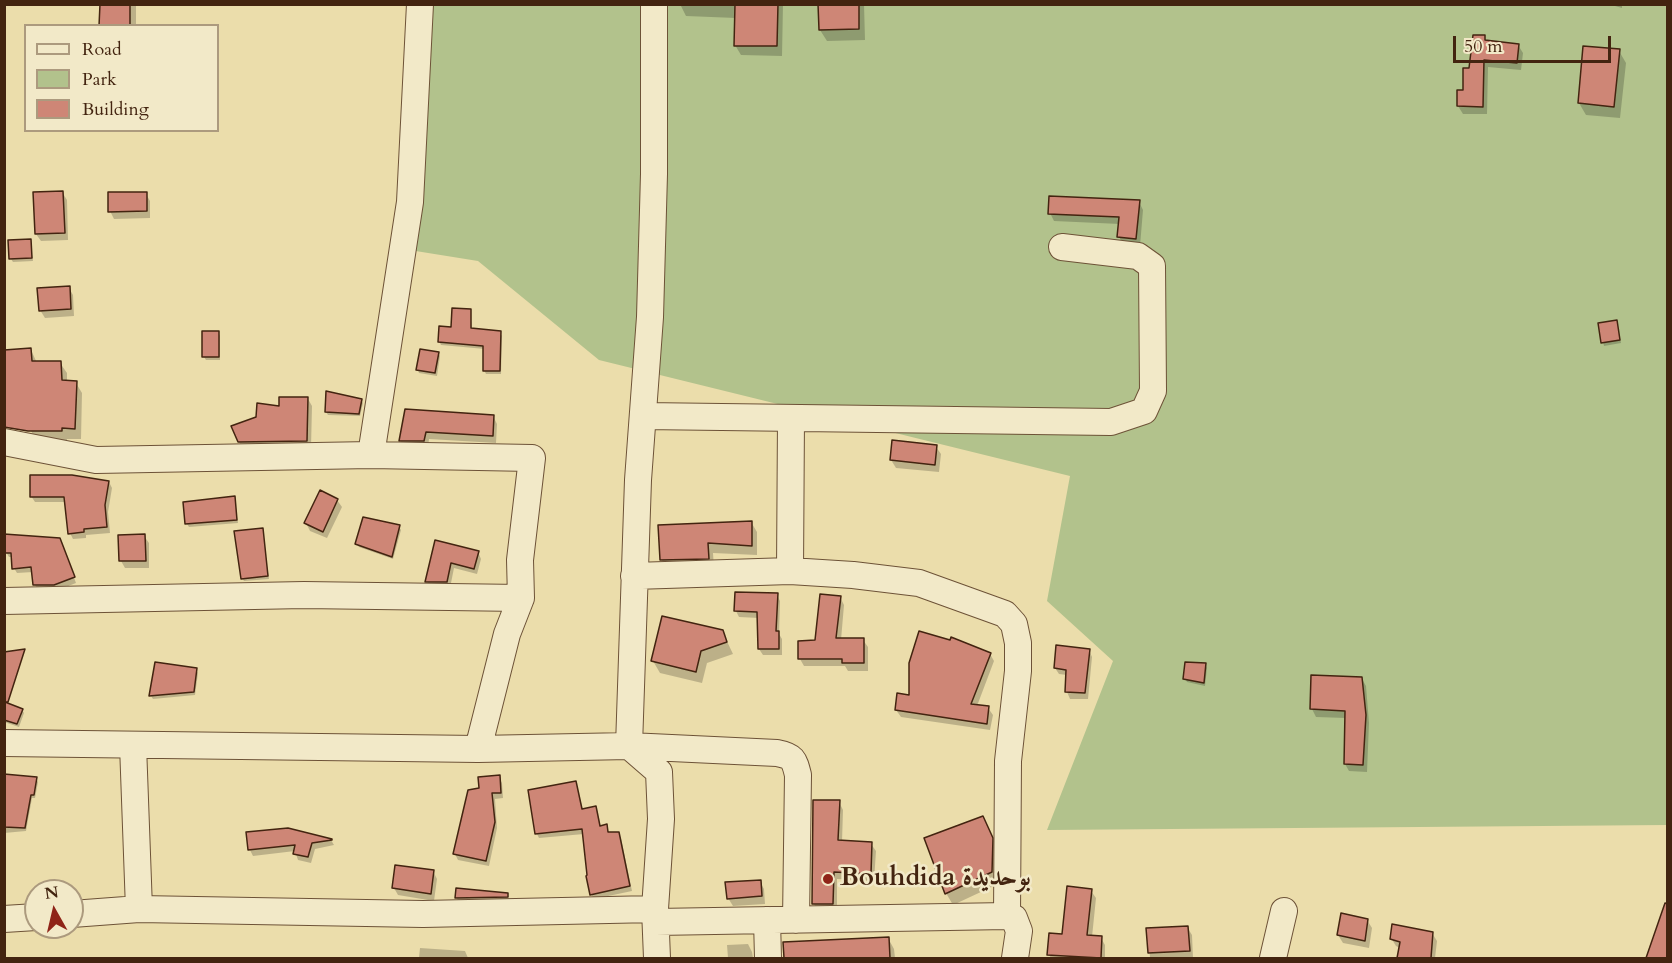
<!DOCTYPE html>
<html>
<head>
<meta charset="utf-8">
<style>
	body { margin:0 }
	#map { position:relative; width:1672px; height:963px; overflow:hidden; background:#ebddab; font-family:Cardo,serif }
	canvas { display:block }
	.frame { position:absolute; inset:0; border:6px solid #432410; pointer-events:none }
	.legend { position:absolute; left:24px; top:24px; width:195px; height:108px; box-sizing:border-box; background:#f2e9c8; border:2px solid #ac9a7e; margin:0; padding:8px 10px; list-style:none; font-size:18px; color:#432410 }
	.legend li { display:flex; align-items:center; gap:12px; height:30px }
	.legend b { width:30px; border:2px solid #ac9a7e }
	.north { position:absolute; left:24px; top:879px; width:60px; height:60px; box-sizing:border-box; background:#f2e9c8; border:2px solid #ac9a7e; border-radius:50%; rotate:352deg; font-size:16px; font-weight:700; line-height:24px; text-align:center; color:#432410 }
	.north::after { content:''; display:block; margin:auto; width:21px; height:27px; background:#8f2418; clip-path:polygon(50% 0,100% 100%,50% 72%,0 100%) }
	.scale { position:absolute; left:1453px; top:36px; width:158px; height:27px; box-sizing:border-box; border:3px solid #432410; border-top:0; padding-left:8px; font-size:18px; line-height:21px; white-space:nowrap; color:#432410; -webkit-text-stroke:4px #f2e9c8; paint-order:stroke }
</style>
</head>
<body>
<div id="map">
<canvas width="1672" height="963"></canvas>
<div class="frame"></div>
<ul class="legend">
<li><b style="height:8px;background:#f2e9c8"></b>Road</li>
<li><b style="height:16px;background:#b2c28c"></b>Park</li>
<li><b style="height:16px;background:#ce8676"></b>Building</li>
</ul>
<div class="north">N</div>
<div class="scale">50 m</div>
</div>
<script>
const c = document.querySelector('canvas').getContext('2d');
c.lineJoin = 'round';
function paint(path, color) { c.fillStyle = color; c.fill(path, 'evenodd'); }
function strokePath(path, color, width, dash) { c.strokeStyle = color; c.lineWidth = width; c.lineCap = dash ? 'butt' : 'round'; c.setLineDash(dash || []); c.stroke(path); }
function write(font, color, halo, rows, align = 'center') {
  c.font = font + ' Cardo,Amiri,serif'; c.lineWidth = 5; c.setLineDash([]); c.textBaseline = 'middle'; c.strokeStyle = halo; c.fillStyle = color; for (const [text, x, y, turn = 0] of rows) {
    c.save(); c.translate(x, y); c.rotate((+turn || 0) * Math.PI / 180); c.textAlign = isNaN(turn) ? turn : align; if (halo) c.strokeText(text, 0, 0); c.fillText(text, 0, 0); c.restore();
  }
}
paint(new Path2D(`
	M425,5H1667V825L1047,830L1113,661L1047,601L1070,476L599,360L478,261L397,248Z`), '#b2c28c');
paint(new Path2D(`
	M101,4H136V26H101Z
	M680,4H783L782,56L741,55L735,45L736,18L686,16Z
	M820,4H864L865,40L827,41L820,30Z
	M1608,4H1622V8Z
	M1484,37L1487,42L1518,45L1523,53L1521,70L1488,67L1487,114H1463L1458,106L1459,92H1464Z
	M1619,51L1626,63L1620,118L1586,115L1579,103Z
	M62,192L67,200L68,240L41,241L36,234Z
	M146,194L150,201V218L114,219L110,211Z
	M1139,202L1143,210L1140,246L1123,244L1119,237L1120,224L1054,221L1050,213Z
	M30,240L33,261L13,262L11,259Z
	M69,288L73,295L74,316L45,318L40,310Z
	M470,310L472,330L500,333L502,336L501,374H486L484,370L485,349L441,345L439,341Z
	M1616,321L1621,343L1604,346L1599,324Z
	M218,332L220,336V360H206L204,357Z
	M31,350L37,363H60L67,373V382L76,383L82,393L81,439H67V442H37L31,431Z
	M438,353L440,356L437,376L419,373L418,370Z
	M308,399L312,406L311,448L243,449L239,442L280,407Z
	M361,400L363,403L360,416L328,415L326,412Z
	M406,411L493,416L497,424L496,443L429,439L428,448L404,447L400,440Z
	M936,447L941,454L939,472L896,468L891,460Z
	M109,482L112,488L108,512L110,533L86,535V538L73,539L70,533L66,502H35L31,496Z
	M234,497L238,523L189,527L187,524Z
	M337,500L342,507L327,538L310,531L306,523Z
	M751,522L757,532V555L713,553L714,568L667,570L662,560Z
	M399,527L401,530L393,559L359,547L357,544Z
	M262,529L269,579L244,581L242,578Z
	M144,536L149,543V568H125L121,561Z
	M437,542L478,552L481,559L477,574L454,568L450,588L430,587L427,581Z
	M62,545L76,583L58,590H38L35,585L33,572L17,573L14,568L13,557H9L6,552Z
	M736,594L777,595L780,601L779,634L782,639V655H763L759,649V618L739,617L736,611Z
	M840,597L844,605L841,640H863L868,647V671H848L845,666H804L800,659L817,642Z
	M722,631L733,654L707,663L702,683L660,673L653,661Z
	M1089,650L1092,657L1088,699H1070L1067,692V675L1059,674L1055,668Z
	M990,654L994,661L977,706L988,708L993,715L990,730L901,717L896,710L911,696Z
	M1205,664L1207,668L1205,686L1187,682L1185,678Z
	M196,670L198,673L195,695L153,699L151,696Z
	M1362,679L1366,686L1369,723L1367,772L1349,771L1345,764L1346,718L1316,717L1312,709Z
	M4,703L22,710L24,713L19,727L4,722Z
	M5,775L36,778L38,782L35,798H32L26,831L4,833Z
	M499,777L502,783L503,798L495,799L497,828L489,866L458,860L455,854L480,789Z
	M576,783L583,810L596,808L601,827L606,826L609,833H618L621,838L632,891L594,899L591,894L584,834L539,838L537,834Z
	M839,802L843,810L842,842L871,844L876,851L874,881L837,879V911L818,912L814,904Z
	M288,829L331,840L334,845L315,849L311,863L298,860L295,851L253,856L250,850L248,834Z
	M989,829L998,851V884L953,905L946,893Z
	M433,871L437,879L434,901L398,895L394,888Z
	M760,882L764,889L765,904L733,906L728,898Z
	M1091,891L1096,898L1092,937L1101,938L1105,945V958H1051L1049,955Z
	M507,894L509,900L458,901L457,898Z
	M1367,920L1372,928L1369,948L1343,943L1338,935Z
	M1187,927L1192,935L1193,958H1150L1148,930Z
	M1432,933L1437,941L1435,958H1399L1400,948L1396,946L1391,938Z
	M888,938L894,949L895,958H785V944Z
	M748,944L752,952L753,958H728L727,945Z
	M420,948L465,951L468,958H419Z`), '#0003');
const building = new Path2D(`
	M100,4H130V26H99Z
	M735,4H778L777,46H734Z
	M818,4H859V29L819,30Z
	M1473,35H1485V40L1519,44L1517,63L1484,60L1483,107L1457,106V90H1463V68H1469Z
	M1583,46L1620,49L1614,107L1578,103Z
	M63,191L65,233L35,234L33,192Z
	M108,192H147V211L108,212Z
	M1049,196L1140,200L1136,239L1117,237L1119,217L1048,214Z
	M31,239L32,258L9,259L8,240Z
	M70,286L71,309L39,311L37,288Z
	M452,308L471,309V328L501,331L500,371H483V346L438,342L439,326L451,327Z
	M1617,320L1620,340L1601,343L1598,323Z
	M202,331H219V357H202Z
	M31,348L32,361H61L62,380L77,381L75,429L62,428V431H28L4,427V350Z
	M420,349L439,352L435,373L416,370Z
	M326,391L362,399L359,414L325,412Z
	M279,397H308L307,441L238,442L231,426L256,417L257,403L279,406Z
	M405,409L494,415L493,436L426,432L424,441H399Z
	M892,440L937,445L935,465L890,460Z
	M30,475H72L109,481L105,505L107,527L84,529V532L68,534L64,497H30Z
	M320,490L338,499L323,532L304,523Z
	M235,496L237,520L185,524L183,502Z
	M363,517L400,525L392,557L355,544Z
	M752,521V546L708,543L709,559L660,560L658,525Z
	M263,528L268,576L241,579L234,531Z
	M4,534L60,538L75,577L54,585H33L31,567L12,569L11,553H4Z
	M145,534L146,561H119L118,535Z
	M435,540L479,551L474,569L451,563L447,582H425Z
	M735,592L778,593L776,631H779V649H758L757,612L734,611Z
	M820,594L841,596L836,638H864V663H842V659H798V641L815,640Z
	M662,616L723,630L727,642L701,651L696,672L651,661Z
	M919,631L950,640L951,637L991,653L971,704L989,706L987,724L895,710L897,693L909,695V663Z
	M1056,645L1090,649L1085,693L1065,692L1066,670L1054,668Z
	M25,649L8,702H5L23,709L17,724L4,720V652Z
	M155,662L197,668L194,692L149,696Z
	M1185,662L1206,663L1204,683L1183,679Z
	M1311,675L1362,677L1366,715L1363,765L1344,764L1345,711L1310,709Z
	M4,774L37,777L34,795H31L25,828L4,827Z
	M500,775L501,793H492L495,822L486,861L453,854L468,790L479,788L478,777Z
	M576,781L582,809L596,806L600,826L607,824L608,832H619L630,886L590,895L586,876L587,875L582,829L535,834L528,790Z
	M813,800H840L838,840L872,842L871,874L834,872L833,904H812Z
	M983,816L993,838L992,872L945,894L924,838Z
	M288,828L332,839V840L312,843L308,857L293,854L295,845L248,850L246,832Z
	M395,865L434,870L431,894L392,888Z
	M761,880L762,896L727,899L725,882Z
	M1067,886L1092,889L1087,935L1102,936L1101,958L1047,955L1049,933L1062,934Z
	M456,888L508,893V897L455,898Z
	M1665,903L1668,904V958H1646Z
	M1341,913L1368,919L1365,941L1337,935Z
	M1392,924L1433,932L1431,958H1397L1400,942L1390,939Z
	M1188,926L1190,951L1148,953L1146,928Z
	M889,937L890,958H784L783,942Z`);
paint(building, '#ce8676');
strokePath(building, '#432410', 1.5);
const minor = new Path2D(`
	M644,416L1111,422L1144,411L1153,391L1152,266L1138,256L1062,247
	M4,442L96,460L371,455L532,458L520,560L521,598L507,634L478,749
	M371,455L410,202L420,4
	M790,571L791,418
	M634,576L790,571L853,575L919,583L1005,614L1014,624L1018,643V671L1008,761L1007,916
	M4,601L304,595L521,598
	M4,743L478,749L629,746L777,753C793,756 794,759 798,775L796,920
	M133,745L139,909L423,914L655,909
	M629,746L638,480L650,317L654,174V4
	M629,746L659,772L661,819L655,909L657,958
	M72,914L139,909
	M4,919L36,917
	M767,920L768,958
	M656,922L1007,916L1014,918L1019,931L1015,958
	M1273,958L1284,911`);
strokePath(minor, '#6d5237', 28);
strokePath(minor, '#f2e9c8', 26);
for (const [x, y, r, color] of [
	[828,879,6,"#8f2418"]
]) { const dot = new Path2D(); dot.arc(x, y, r, 0, 2 * Math.PI); c.fillStyle = color; c.fill(dot); strokePath(dot, '#f2e9c8', 2); }
write('bold 26px', '#432410', '#f2e9c8', [
	["Bouhdida بوحديدة",840,879]
], 'left');
</script>
</body>
</html>
